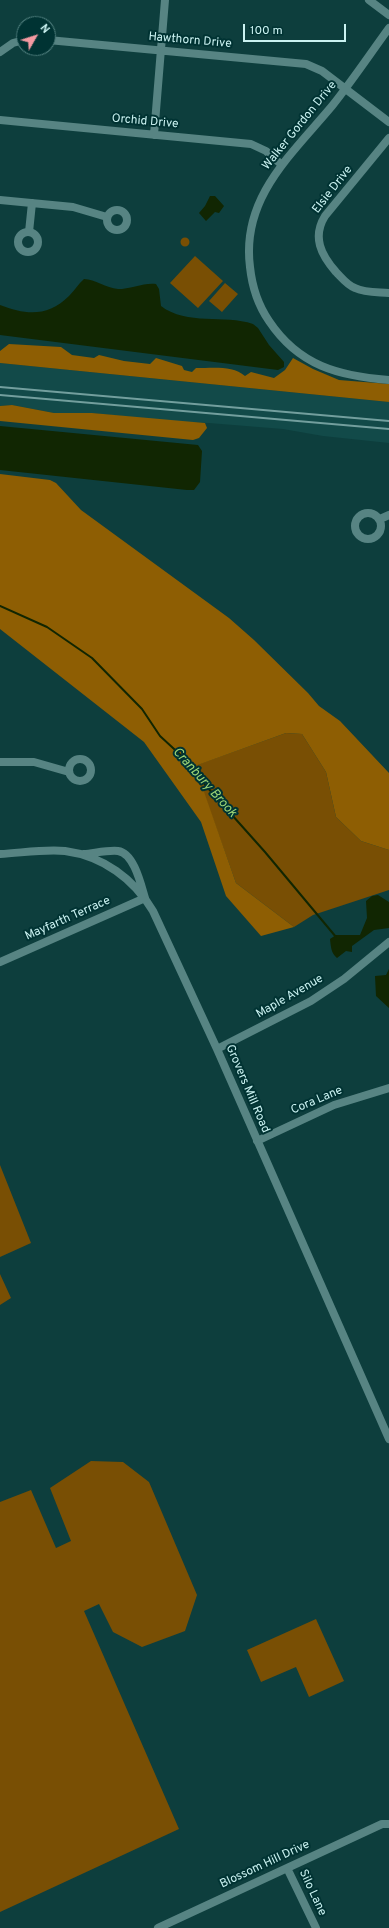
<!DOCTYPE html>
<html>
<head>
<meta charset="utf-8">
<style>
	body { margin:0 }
	#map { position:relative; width:389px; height:1928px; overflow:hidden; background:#0d3e3d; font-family:Overpass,sans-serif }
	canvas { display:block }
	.north { position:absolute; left:16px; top:16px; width:40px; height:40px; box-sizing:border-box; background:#033; border:1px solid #51807f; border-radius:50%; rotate:51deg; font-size:11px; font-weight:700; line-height:16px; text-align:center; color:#cbf3f2 }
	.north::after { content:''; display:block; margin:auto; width:14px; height:18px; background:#f49aa2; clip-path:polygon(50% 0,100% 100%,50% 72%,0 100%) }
	.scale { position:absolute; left:243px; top:24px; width:103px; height:18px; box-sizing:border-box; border:2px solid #cbf3f2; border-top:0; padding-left:5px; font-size:12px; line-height:14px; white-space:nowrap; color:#cbf3f2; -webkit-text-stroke:3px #033; paint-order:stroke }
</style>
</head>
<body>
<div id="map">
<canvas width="389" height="1928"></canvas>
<div class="north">N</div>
<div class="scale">100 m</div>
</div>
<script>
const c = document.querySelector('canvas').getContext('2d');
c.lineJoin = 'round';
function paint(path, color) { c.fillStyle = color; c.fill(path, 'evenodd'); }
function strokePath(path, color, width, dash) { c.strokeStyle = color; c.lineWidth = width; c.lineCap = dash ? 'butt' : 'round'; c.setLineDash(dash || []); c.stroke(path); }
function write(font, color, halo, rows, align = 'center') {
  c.font = font + ' Overpass,sans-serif'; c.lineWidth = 4; c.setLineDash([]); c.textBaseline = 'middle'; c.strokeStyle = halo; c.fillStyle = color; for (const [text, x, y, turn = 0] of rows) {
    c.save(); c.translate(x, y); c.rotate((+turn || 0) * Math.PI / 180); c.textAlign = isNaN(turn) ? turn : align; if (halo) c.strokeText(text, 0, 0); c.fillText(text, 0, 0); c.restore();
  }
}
paint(new Path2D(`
	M0,363L389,402V443L323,436L283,429L209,423L178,422L92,413H54L12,405L0,406Z`), '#124a49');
paint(new Path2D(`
	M180.5 242a4.5 4.5 0 1 1 9 0a4.5 4.5 0 1 1-9 0Z
	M195,256L223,281L198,308L170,283Z
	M225,283L238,294L222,312L209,301Z
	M286,733L302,734L326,772L336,817L361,841L389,850V890L313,915L294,927L236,883L194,766Z
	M0,1165L31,1243L0,1257Z
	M0,1274L11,1298L0,1305Z
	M91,1461L123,1462L149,1482L197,1595L185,1631L142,1647L113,1632L99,1604L84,1611L179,1829L0,1912V1502L31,1490L56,1548L71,1541L50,1488Z
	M316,1619L344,1681L309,1697L296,1667L261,1682L247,1650Z`), '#794f04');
paint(new Path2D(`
	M9,344L61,347L72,355L94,358L99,355L124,361L150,364L156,358L182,366L184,370L192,372L196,368C212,368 233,365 245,376L251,372L274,378L285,370L293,358L313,369L339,380L389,384V402L0,363V351Z
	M12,405L54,413H92L205,423L207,428L199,438L193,440L0,421V406Z
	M0,474L50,480L56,483L81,510L229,618L254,640L308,693L319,706L340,721L389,773V850L361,841L336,817L326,772L302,734L286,733L195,766L236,883L294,927L261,936L226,896L201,822L144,742L0,629Z`), '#8e5e03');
paint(new Path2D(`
	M210,196H215L224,206L219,213L215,212L206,221L199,213L205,206Z
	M84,279C95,279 106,288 118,289C130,289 146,282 156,284L159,289L161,306C187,326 224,314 253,324L258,328L269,345L284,362V367L278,370L0,335V305C26,315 48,317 69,296C75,290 78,284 84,279Z
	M0,426L198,445L202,451L200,482L194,490H187L0,470Z
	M378,895L389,902V928L374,930L352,946V952L346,951L337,958C331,953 331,947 330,939L336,935H360L367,918L366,901L372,896Z
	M389,969V1008L376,996L375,976L386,975Z`), '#112602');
strokePath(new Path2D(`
	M0,606L47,627L92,658L142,709L160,736L186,760L207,787L265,852L336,937`), '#112602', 2);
strokePath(new Path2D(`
	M369,0L389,15
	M389,28C370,54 352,81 332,106C291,155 241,198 250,267C252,286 258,305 269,321C299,366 339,376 389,380
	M48,40L306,64L322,71L389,122
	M0,52L13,43L24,40
	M0,120L251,144L266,151L282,165
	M154,135L165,0
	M389,138L325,216C312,237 321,255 336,272C342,278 347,285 355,288C365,293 378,292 389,293
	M0,200L73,207L107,217
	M107 220a10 10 0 1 1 20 0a10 10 0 1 1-20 0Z
	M18 242a10 10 0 1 1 20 0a10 10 0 1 1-20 0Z
	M29,232L32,203
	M355 526a13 13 0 1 1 26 0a13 13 0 1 1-26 0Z
	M380,519L389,515
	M69 770a11 11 0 1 1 22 0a11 11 0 1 1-22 0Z
	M0,762H34L69,772
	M0,854C21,853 44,849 65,851C103,856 134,879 153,911L217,1049L389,1439
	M0,962L145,898C141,885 134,853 118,851C108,850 95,853 84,854
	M217,1049L311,1001L344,979L389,942
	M257,1141L334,1105L389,1088
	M287,1868L316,1928
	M158,1928L382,1824H389`), '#578483', 8);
strokePath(new Path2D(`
	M0,387L389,421
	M0,395L389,429`), '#739f9e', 2);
write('12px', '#cbf3f2', '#033', [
	["Hawthorn Drive",190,41,5],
	["Orchid Drive",145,122,5],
	["Walker Gordon Drive",300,126,-51],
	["Elsie Drive",333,190,-52],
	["Mayfarth Terrace",68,919,-24],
	["Maple Avenue",290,997,-30],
	["Grovers Mill Road",247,1089,67],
	["Cora Lane",317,1101,-23],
	["Blossom Hill Drive",265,1865,-25],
	["Silo Lane",312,1893,65]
]);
write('italic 13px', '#9ed777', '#033', [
	["Cranbury Brook",204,783,48]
]);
</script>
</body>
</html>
